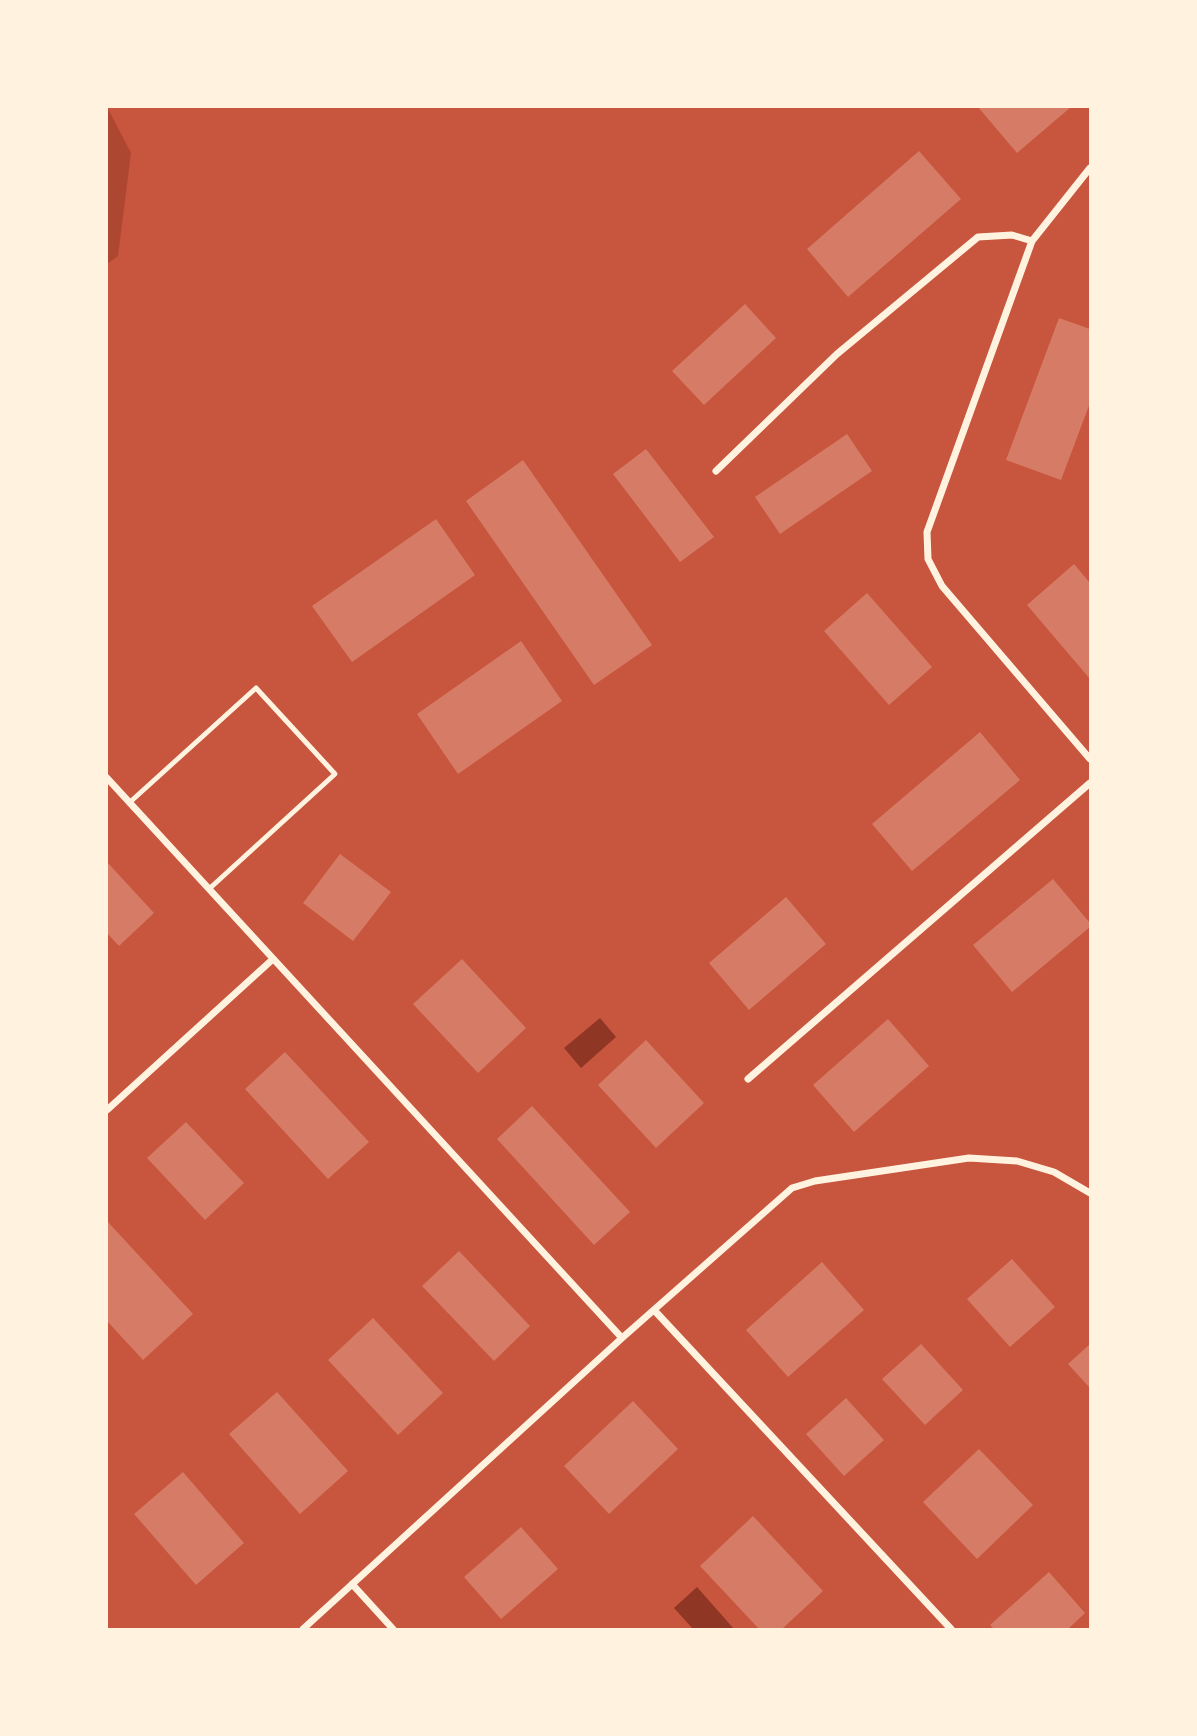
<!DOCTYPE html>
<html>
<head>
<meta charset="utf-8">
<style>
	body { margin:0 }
	#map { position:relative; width:1197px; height:1736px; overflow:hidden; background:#c8553d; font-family:Signika,sans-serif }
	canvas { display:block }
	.frame { position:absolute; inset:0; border:108px solid #fff3e0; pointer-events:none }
</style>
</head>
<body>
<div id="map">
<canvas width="1197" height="1736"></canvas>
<div class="frame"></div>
</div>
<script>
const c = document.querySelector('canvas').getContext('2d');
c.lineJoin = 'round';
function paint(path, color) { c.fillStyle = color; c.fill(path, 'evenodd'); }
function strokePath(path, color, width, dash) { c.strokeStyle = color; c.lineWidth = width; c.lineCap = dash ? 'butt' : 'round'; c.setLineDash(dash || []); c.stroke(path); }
paint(new Path2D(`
	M107,107L131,153L118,256L107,264Z`), '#ae4732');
paint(new Path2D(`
	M600,1018L616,1037L581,1068L564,1048Z
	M697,1587L734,1629H693L674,1608Z`), '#8f3625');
paint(new Path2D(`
	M978,107H1071L1017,153Z
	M919,151L961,199L848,297L807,249Z
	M745,304L776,338L704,405L672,371Z
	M1059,318L1090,329V403L1061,480L1006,460Z
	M847,434L872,471L780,534L755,497Z
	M646,449L714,537L680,562L613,474Z
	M523,460L652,645L594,685L466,501Z
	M436,519L475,575L352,662L312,606Z
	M1074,564L1090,583V679L1027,605Z
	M867,593L932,667L889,705L824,631Z
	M521,641L562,701L458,774L417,714Z
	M980,732L1020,780L912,871L872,824Z
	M340,854L391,892L353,941L303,903Z
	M107,862L154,913L119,946L107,933Z
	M1053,879L1090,923V927L1012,992L973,945Z
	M786,897L826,944L749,1010L709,963Z
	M462,959L526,1028L478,1073L413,1004Z
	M888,1019L929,1066L854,1132L813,1085Z
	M646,1040L704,1103L656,1148L598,1085Z
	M285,1052L369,1142L328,1179L245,1089Z
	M532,1106L630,1212L594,1245L497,1139Z
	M186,1122L244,1183L205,1220L147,1158Z
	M107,1221L193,1314L143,1360L107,1321Z
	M459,1251L530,1326L494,1361L422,1286Z
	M1012,1259L1055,1307L1010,1347L967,1299Z
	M822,1262L864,1310L788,1377L746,1330Z
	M373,1318L443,1393L398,1435L328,1360Z
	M921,1344L963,1390L925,1425L882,1379Z
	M1090,1344V1388L1068,1364Z
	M277,1392L348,1471L300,1514L229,1434Z
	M846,1398L884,1440L844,1476L806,1434Z
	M633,1401L678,1449L609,1514L564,1466Z
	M979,1449L1033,1505L977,1559L923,1502Z
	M183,1472L244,1543L196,1585L134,1514Z
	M753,1516L823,1591L782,1629H759L700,1566Z
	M521,1527L558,1569L501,1619L464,1577Z
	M1049,1572L1085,1613L1068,1629H994L990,1625Z`), '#d67c66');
strokePath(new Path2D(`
	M129,803L256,688L335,774L209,889`), '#fff3e0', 5);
strokePath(new Path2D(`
	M1090,168L1032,241L927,532L928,559L942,586L1090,759
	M716,471L837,354L978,237L1012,235L1032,241
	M107,778L622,1338
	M748,1079L1090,783
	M107,1110L273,959
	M654,1310L951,1629
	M352,1584L393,1629
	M303,1629L622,1338L792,1188L815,1181L969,1158L1017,1161L1054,1172L1090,1193`), '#fff3e0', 7);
</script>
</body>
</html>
